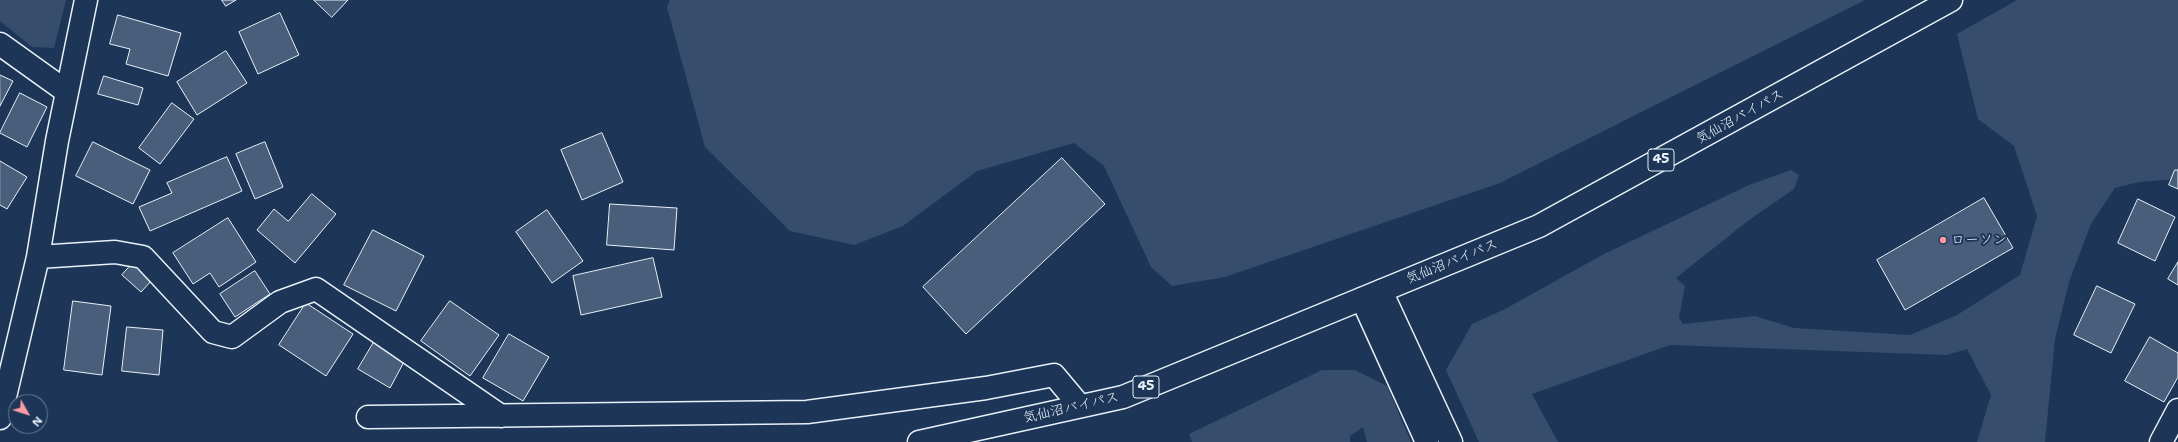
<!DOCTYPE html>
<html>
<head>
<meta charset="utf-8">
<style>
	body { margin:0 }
	#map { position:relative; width:2178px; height:442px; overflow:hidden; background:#1d3557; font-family:"Shantell Sans",sans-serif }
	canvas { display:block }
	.north { position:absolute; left:8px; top:394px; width:40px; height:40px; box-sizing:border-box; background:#1d3557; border:1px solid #6e8097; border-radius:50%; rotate:129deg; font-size:11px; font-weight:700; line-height:16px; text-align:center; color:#e8f1f8 }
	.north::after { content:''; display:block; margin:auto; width:14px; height:18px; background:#ff9aa2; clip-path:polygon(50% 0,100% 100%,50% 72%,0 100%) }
</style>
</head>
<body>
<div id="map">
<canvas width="2178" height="442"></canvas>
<div class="north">N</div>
</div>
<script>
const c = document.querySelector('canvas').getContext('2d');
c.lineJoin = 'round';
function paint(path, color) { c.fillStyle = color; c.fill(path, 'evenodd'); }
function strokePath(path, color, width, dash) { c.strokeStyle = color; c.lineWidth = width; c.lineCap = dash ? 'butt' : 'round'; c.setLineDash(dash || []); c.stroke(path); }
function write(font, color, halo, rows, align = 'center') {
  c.font = font + ' "Shantell Sans","Klee One",sans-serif'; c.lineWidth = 4; c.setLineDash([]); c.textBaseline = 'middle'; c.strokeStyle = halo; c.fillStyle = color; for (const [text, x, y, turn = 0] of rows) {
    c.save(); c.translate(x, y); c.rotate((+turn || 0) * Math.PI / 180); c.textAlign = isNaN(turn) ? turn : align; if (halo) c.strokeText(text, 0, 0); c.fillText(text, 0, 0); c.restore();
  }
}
paint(new Path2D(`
	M0,0H66L54,48L32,47L0,21Z
	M670,0H1865L1500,183L1225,277L1172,286L1151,267L1104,166L1074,143L977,171L903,226L854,245L790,231L705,147L667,7Z
	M2017,0H2178V179L2139,182L2115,188L2091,224L2069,282L2055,339L2045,442H1977L1991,395L1967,349L1947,355L1670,345L1532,394L1558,442H1479L1446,370L1472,324L1505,309L1604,254L1749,185L1791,170L1799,175L1794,189L1749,220L1676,278L1685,286L1679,318L1683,324L1755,316L1794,328L1910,335L1957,315L2020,275L2037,216L2014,146L1978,119L1957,34Z
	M1322,370H1355L1387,386L1411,442H1367L1363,427L1350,436V442H1192L1189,434Z`), '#374d6c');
const building = new Path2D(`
	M222,0H236L226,6Z
	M314,0H348L332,17Z
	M280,13L299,55L258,74L239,32Z
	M118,15L181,33L168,76L126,64L130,49L110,44Z
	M226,51L247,83L197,115L177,82Z
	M0,75L13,81L0,106Z
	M104,76L143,88L138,105L98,94Z
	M20,93L47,107L27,147L0,133Z
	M172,103L194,119L160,164L139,148Z
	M602,133L623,182L582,200L561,150Z
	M93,142L150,170L133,204L76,176Z
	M265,142L283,187L255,199L236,154Z
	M227,157L242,191L150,231L139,207L172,193L167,183Z
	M1062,158L1105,204L966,334L923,287Z
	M0,161L27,177L7,209L0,205Z
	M2175,170H2178V189L2169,185Z
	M312,194L336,214L295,263L257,230L274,209L288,221Z
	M1984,198L2013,248L1905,310L1877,260Z
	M2138,199L2175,217L2155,261L2118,243Z
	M610,204L677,208L674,250L607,245Z
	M547,210L583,261L552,283L516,232Z
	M228,218L256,262L219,287L210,273L193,284L173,253Z
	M373,230L424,256L396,311L344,285Z
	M653,258L662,297L581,315L573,276Z
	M2178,262V285L2168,279Z
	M133,263L152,280L141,292L122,275Z
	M255,271L270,294L235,317L220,294Z
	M2097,286L2135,304L2111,353L2074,335Z
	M73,301L111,306L102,375L64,370Z
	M450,301L499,335L470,376L421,341Z
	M306,303L353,334L326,376L279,345Z
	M127,327L163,330L159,375L122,371Z
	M509,334L549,357L523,401L483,378Z
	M2150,337L2178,353V377L2164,402L2125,381Z
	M374,342L405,360L390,388L358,369Z`);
paint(building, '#495e7a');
strokePath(building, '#e8f1f8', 1);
const minor = new Path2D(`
	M0,44L67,92
	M38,257L115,252L143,257L213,332L232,337L280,302L316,289L501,416
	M368,417L807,412L986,388L1054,375L1080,406
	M0,418L38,257L57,141L86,0`);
const tertiary = new Path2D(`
	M1381,291L1451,442
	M1362,299L1427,442
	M2161,442L2178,410`);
const trunk = new Path2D(`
	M919,442L1123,397L1539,226L1951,0`);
strokePath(minor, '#e8f1f8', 25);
strokePath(tertiary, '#e8f1f8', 25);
strokePath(trunk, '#e8f1f8', 25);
strokePath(minor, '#1d3557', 22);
strokePath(tertiary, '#1d3557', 22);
strokePath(trunk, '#1d3557', 22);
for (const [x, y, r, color] of [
	[1943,240,4,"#ff9aa2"]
]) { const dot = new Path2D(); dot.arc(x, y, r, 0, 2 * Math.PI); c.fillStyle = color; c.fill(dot); strokePath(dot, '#1d3557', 1.5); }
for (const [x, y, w] of [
	[1661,160,26],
	[1146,387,26]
]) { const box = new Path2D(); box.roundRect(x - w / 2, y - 11, w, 22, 3); c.fillStyle = '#1d3557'; c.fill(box); strokePath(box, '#e8f1f8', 1); }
write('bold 13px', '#e8f1f8', null, [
	["45",1661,160],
	["45",1146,387]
]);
write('14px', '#e8f1f8', '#1d3557', [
	["気仙沼バイパス",1740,117,-29],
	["気仙沼バイパス",1452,262,-22],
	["気仙沼バイパス",1071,408,-13]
]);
write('14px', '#e8f1f8', '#1d3557', [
	["ローソン",1951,240]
], 'left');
</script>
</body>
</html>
